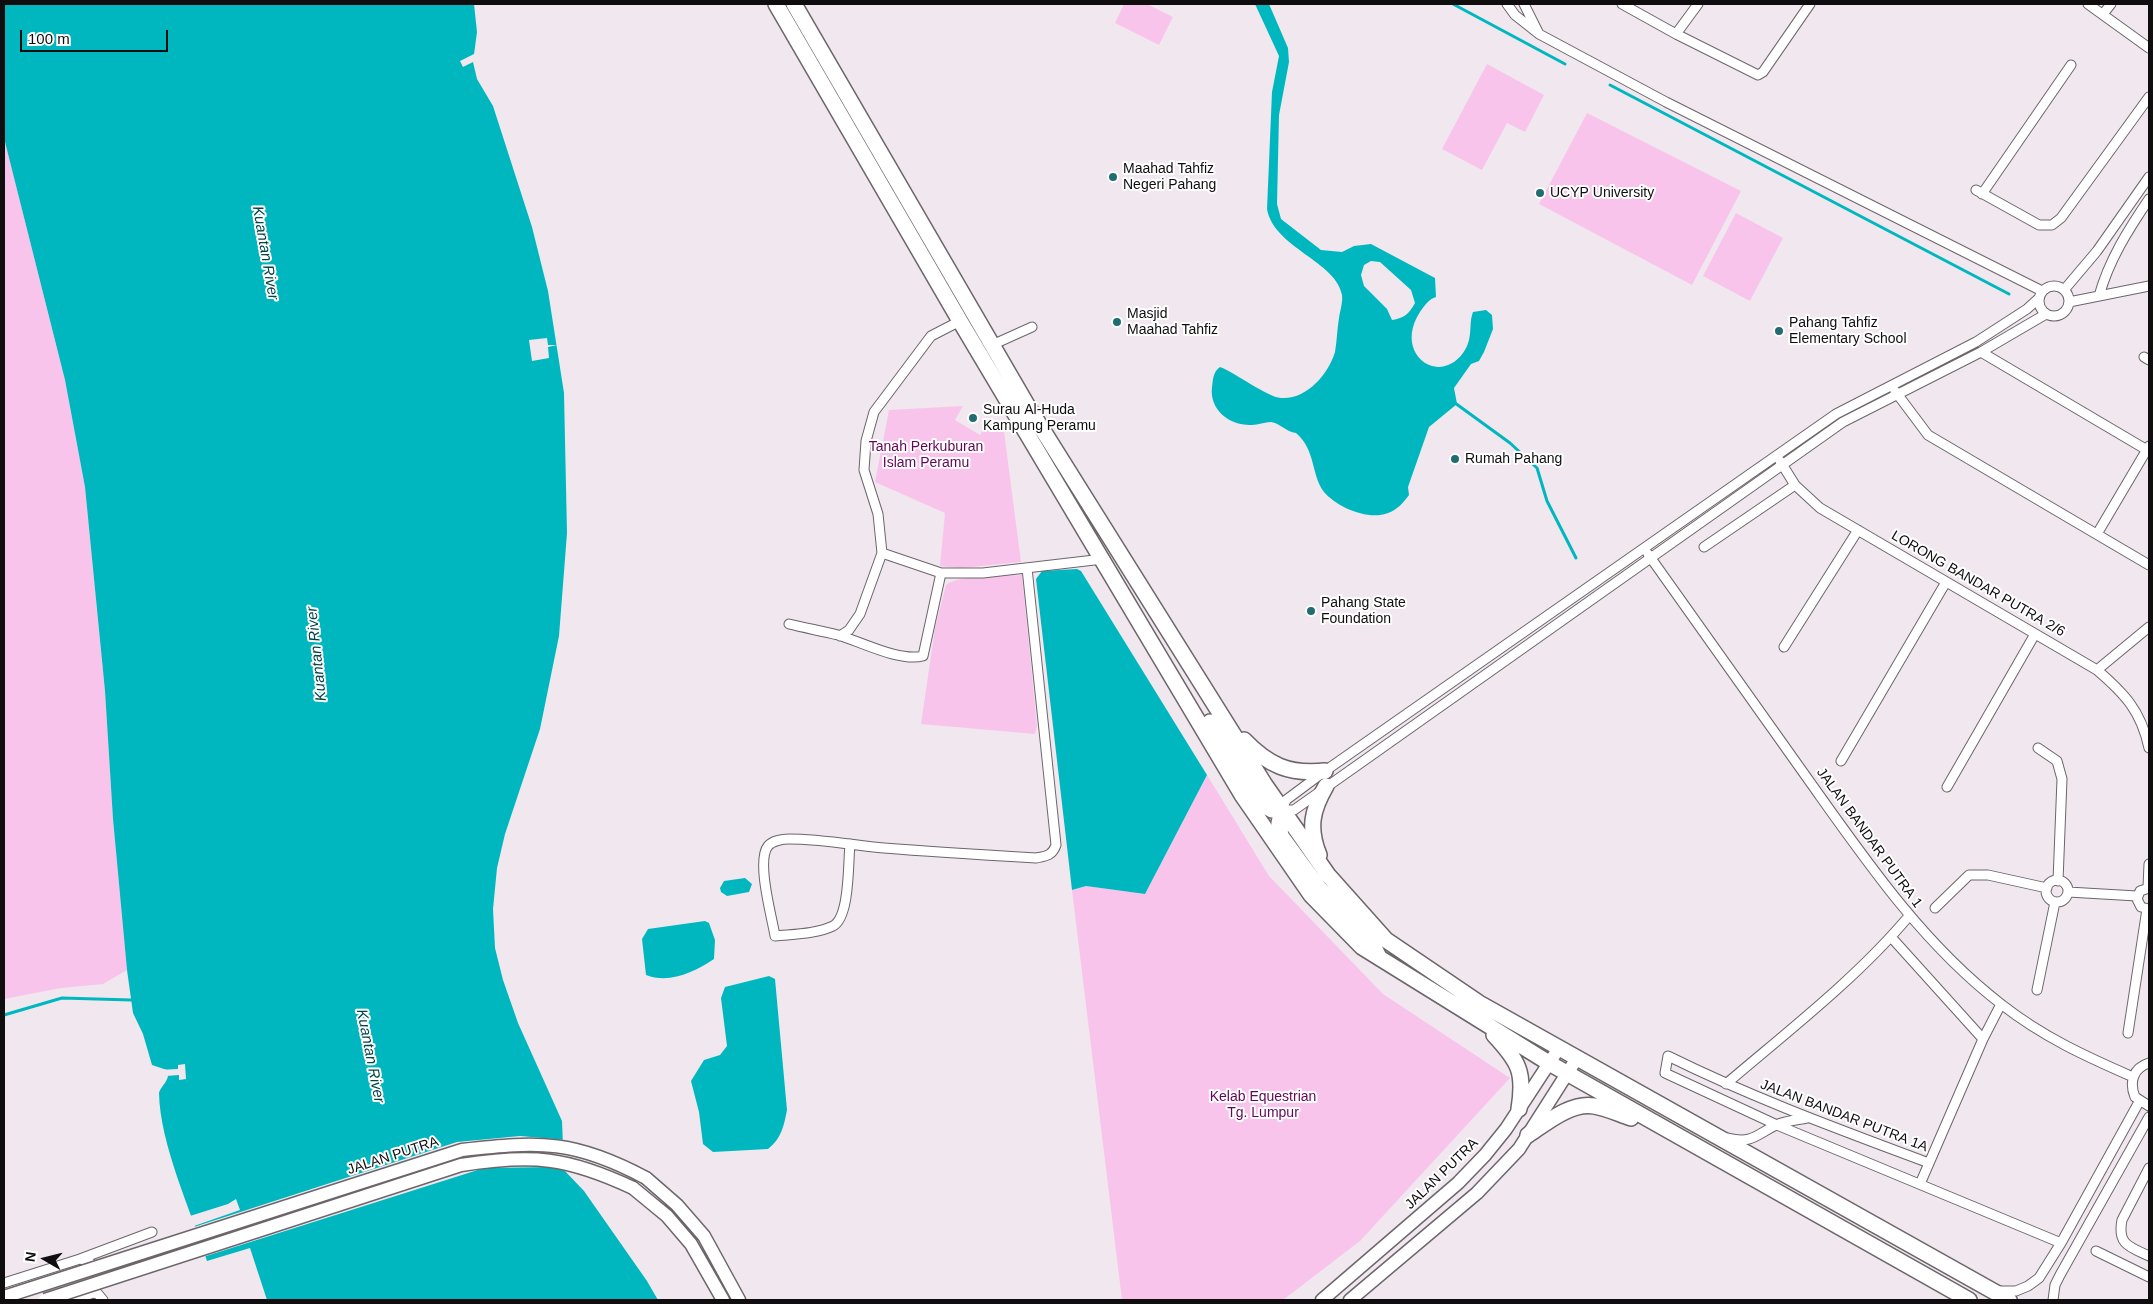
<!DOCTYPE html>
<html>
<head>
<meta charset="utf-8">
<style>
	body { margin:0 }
	#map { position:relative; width:2153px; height:1304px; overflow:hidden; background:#f0e8ee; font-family:Helvetica,sans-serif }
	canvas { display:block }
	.frame { position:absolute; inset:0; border:5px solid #100d0f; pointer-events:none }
	.north { position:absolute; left:20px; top:1234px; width:50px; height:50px; -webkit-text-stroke:4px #fff; paint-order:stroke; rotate:278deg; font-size:14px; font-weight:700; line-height:20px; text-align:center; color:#100d0f }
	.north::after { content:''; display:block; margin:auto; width:18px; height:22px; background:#100d0f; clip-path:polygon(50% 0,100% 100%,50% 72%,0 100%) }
	.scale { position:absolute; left:20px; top:30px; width:148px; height:22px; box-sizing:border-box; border:2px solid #100d0f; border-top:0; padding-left:6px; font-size:15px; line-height:18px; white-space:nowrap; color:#100d0f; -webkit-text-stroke:4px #fff; paint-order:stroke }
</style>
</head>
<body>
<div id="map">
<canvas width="2153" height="1304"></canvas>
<div class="frame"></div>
<div class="north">N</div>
<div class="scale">100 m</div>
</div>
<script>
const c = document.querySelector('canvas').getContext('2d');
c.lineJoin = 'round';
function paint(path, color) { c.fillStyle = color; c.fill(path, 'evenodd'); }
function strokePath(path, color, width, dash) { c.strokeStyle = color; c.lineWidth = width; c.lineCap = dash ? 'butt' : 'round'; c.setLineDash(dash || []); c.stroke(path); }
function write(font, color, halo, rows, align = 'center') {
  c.font = font + ' Helvetica,sans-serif'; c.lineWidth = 4; c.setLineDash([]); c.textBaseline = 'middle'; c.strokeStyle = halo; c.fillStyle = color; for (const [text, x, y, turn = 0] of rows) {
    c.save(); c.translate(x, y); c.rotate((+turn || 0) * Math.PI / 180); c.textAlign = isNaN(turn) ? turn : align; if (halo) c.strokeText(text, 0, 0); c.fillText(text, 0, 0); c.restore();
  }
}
paint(new Path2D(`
	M1124,4H1147L1173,17L1159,45L1115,23Z
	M1487,64L1544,95L1525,132L1507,123L1482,170L1442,149Z
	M1587,113L1741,191L1692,285L1539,204Z
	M4,138L65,380L85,487L105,691L113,819L127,970L103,984L61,988L4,999Z
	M1736,213L1783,238L1750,301L1703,276Z
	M963,406L955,420L980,435L987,424H1003L1021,562L961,568L940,566L945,513L875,482L889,410Z
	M1022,575L1037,726L1035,734L921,724L935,628L946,585C959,574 1004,576 1022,575Z
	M1207,775L1269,876L1383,994L1510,1078L1360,1241L1283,1300H1122L1072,890L1086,886L1145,894Z`), '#f9c4eb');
paint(new Path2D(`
	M4,4H474L477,32L473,62L477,79L493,106L532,227L548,291L564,393L567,533L559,636L540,729L505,834L497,868L493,909L495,948L503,980L518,1023L562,1121L564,1170L584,1191L647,1281L658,1300H267L250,1248L207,1261C191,1210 160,1145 159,1093C162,1084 171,1080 167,1070L152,1065L143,1034L133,1013L127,970L113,819L105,691L85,487L65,380L4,138Z
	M1255,4H1269L1288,48L1289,62L1279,115L1277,204L1281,219L1321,250L1342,252L1354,246L1371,244L1435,278L1436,297C1429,299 1424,306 1420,312C1393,353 1438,387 1463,353C1474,338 1468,325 1473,312L1486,310L1492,315L1493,329L1484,352L1479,361L1471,364L1454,388L1457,404L1429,427L1408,487L1409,495C1403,503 1397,510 1388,513C1368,521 1337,507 1324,492C1311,475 1316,450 1296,433C1286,432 1280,423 1271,422C1265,422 1258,425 1252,425C1230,426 1209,410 1212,387C1213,379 1213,372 1220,367C1236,373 1267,397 1281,398C1306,400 1328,375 1335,352C1337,341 1337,329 1339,318C1340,311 1343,302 1342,295C1337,262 1273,247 1267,209L1272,92L1279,56ZM1371,261L1380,262L1411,290L1415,303C1409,314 1404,318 1392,320L1387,309L1364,286L1361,275L1364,265Z
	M1077,569L1081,571L1207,775L1145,894L1086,886L1072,890L1036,579L1042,571Z
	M745,878L752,884L749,892L727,896L721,892L720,888L724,881Z
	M705,921L709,923L715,940L714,959C694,972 670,984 646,975L642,939L648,929Z
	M769,976L775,979L787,1110C784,1126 781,1139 768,1149L713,1152L703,1144L699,1112L691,1081L704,1060L720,1055L727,1046L721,998L725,987Z`), '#00b7bf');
paint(new Path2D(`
	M476,53L475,61L463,67L460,61Z
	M547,338L548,345H557L548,347L549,358L532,361L529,340Z
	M185,1064L186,1079L179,1080V1075L166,1076L165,1072L158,1070L178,1069V1065Z
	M520,1136L566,1140L564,1158L569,1172L550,1167L484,1168L203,1257L194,1227L457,1142Z
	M236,1199L240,1210L194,1226L190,1216L228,1204Z`), '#f0e8ee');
strokePath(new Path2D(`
	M1453,4L1565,64
	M1610,85L2009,294
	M1455,403L1510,443L1537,468L1547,501L1576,558
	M4,1015L62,998L131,1000`), '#00b7bf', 3);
const minor = new Path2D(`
	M1507,4L1515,15L1539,34L1666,102L2042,291
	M1524,4L1538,32
	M1622,4L1676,34L1758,75L1763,72L1810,4
	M2088,4L2149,48
	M2103,14L2111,4
	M1676,34L1698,4
	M1976,190L2039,225H2052L2061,218L2149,97
	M1982,194L2071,65
	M2039 301a15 15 0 1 1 30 0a15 15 0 1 1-30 0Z
	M2064,290L2097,251L2149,177
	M2099,296C2109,260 2128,230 2149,199
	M2039,298L2027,309L1976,342L1836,414L1325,771L1286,800L1282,810H1294L1843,422L1981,352L2046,314
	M2069,302L2149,286
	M992,345L1032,327
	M1981,352L2147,450
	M2144,357L2149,360
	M1895,391L1928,435L2149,565
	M1780,461L1795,485L1820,508L2097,670C2125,694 2141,711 2149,748
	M2097,534L2149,446
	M1704,547L1795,485
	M882,553L941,573H983L1103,559
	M1648,554C1702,630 1756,706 1810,782C1867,862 1923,944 2001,1004C2043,1037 2085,1056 2133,1077
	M789,624C805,628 822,631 838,635C862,642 899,662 923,656L941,573
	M840,636L849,630L860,614L882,553L878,514L864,470L866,441L874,412L931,336L960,321
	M1784,647L1858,530
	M2097,670L2149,627
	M2038,748L2057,761L2062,779L2058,881
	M1841,761L1946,582
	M1947,787L2035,634
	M850,844C848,863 850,917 833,926C816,934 794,934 775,936C772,917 756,861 768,846C772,841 782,839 789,839C820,839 853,845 884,848C934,852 985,855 1036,858C1046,856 1052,856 1056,845L1027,568
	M2046 891a11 11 0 1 1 22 0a11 11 0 1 1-22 0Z
	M2148,887L2149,864
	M2149,888L2140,891L2137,899L2141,907L2149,909
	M2068,892L2137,896
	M1935,908L1969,875H1988L2047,888
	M1891,937L1983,1039
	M2037,990L2055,902
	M2128,1033L2147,909
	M2149,1063C2133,1068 2129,1082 2135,1097L2149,1106
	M1726,1084C1787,1032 1857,978 1909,916
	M1728,1138C1752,1144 1756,1135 1776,1125C1785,1121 1797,1120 1807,1118
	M1929,1163C1841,1130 1753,1098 1668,1056L1665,1073L1777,1125L2061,1243
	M2149,1168L2122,1220C2117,1245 2130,1247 2149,1256
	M1920,1184L1983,1039L2001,1004
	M2096,1251L2149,1277
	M4,1283L80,1259L152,1232
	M1999,1291H2016L2028,1286L2039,1278L2061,1243L2139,1102
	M93,1293L98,1294L103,1300
	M74,1300L93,1293C102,1279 98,1262 80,1259
	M2053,1300L2055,1285L2060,1275L2149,1117`);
const secondary = new Path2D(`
	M646,1178L677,1205L704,1236L739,1300
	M633,1188L667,1216L691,1244L723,1300
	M1322,1300L1458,1183L1485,1155L1506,1129L1559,1048
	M1350,1300L1477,1193L1519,1149L1577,1058`);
const trunk = new Path2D(`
	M776,4L960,321L1242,795L1311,895L1362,947L1549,1063L1969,1300
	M794,4L1027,405L1265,785L1328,875L1386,940L1479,1003L2009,1300
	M1210,722L1262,804L1272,810H1282
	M1244,740C1268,765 1289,775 1325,771
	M1282,810L1279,823L1281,836L1319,888L1370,939L1379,957
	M1319,855C1308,828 1312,810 1326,786
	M1494,1035C1519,1062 1525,1072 1519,1109
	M1528,1135C1546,1123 1571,1102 1594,1106C1607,1108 1619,1114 1631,1118`);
strokePath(minor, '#6c656a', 11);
strokePath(secondary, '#6c656a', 15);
strokePath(trunk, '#6c656a', 18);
strokePath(minor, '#fff', 9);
strokePath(secondary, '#fff', 12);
strokePath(trunk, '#fff', 15);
const secondaryBridge = new Path2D(`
	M4,1297L462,1150C541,1141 575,1140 646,1178
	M45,1300L461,1165C533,1154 567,1157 633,1188`);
strokePath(secondaryBridge, '#6c656a', 15, []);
strokePath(secondaryBridge, '#fff', 12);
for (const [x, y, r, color] of [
	[1113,177,5,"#206c70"],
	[1540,193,5,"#206c70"],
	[1117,322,5,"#206c70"],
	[1779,331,5,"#206c70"],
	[973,418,5,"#206c70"],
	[1455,459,5,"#206c70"],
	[1311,611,5,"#206c70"]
]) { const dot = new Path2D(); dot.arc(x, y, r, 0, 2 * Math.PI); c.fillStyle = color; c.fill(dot); strokePath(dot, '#fff', 2); }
write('14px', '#100d0f', '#fff', [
	["Maahad Tahfiz",1123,169],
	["Negeri Pahang",1123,185],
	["UCYP University",1550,193],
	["Masjid",1127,314],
	["Maahad Tahfiz",1127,330],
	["Pahang Tahfiz",1789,323],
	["Elementary School",1789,339],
	["Surau Al-Huda",983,410],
	["Kampung Peramu",983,426],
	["Rumah Pahang",1465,459],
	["Pahang State",1321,603],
	["Foundation",1321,619]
], 'left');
write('14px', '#660558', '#fff', [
	["Tanah Perkuburan",926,447],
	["Islam Peramu",926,463],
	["Kelab Equestrian",1263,1097],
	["Tg. Lumpur",1263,1113]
]);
write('14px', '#100d0f', '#fff', [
	["LORONG BANDAR PUTRA 2/6",1978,584,30],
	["JALAN BANDAR PUTRA 1",1869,838,54],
	["JALAN BANDAR PUTRA 1A",1844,1116,21],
	["JALAN PUTRA",393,1156,-18],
	["JALAN PUTRA",1442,1174,-44]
]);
write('italic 15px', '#004347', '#fff', [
	["Kuantan River",265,253,80],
	["Kuantan River",317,654,-96],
	["Kuantan River",370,1056,79]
]);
</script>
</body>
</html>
